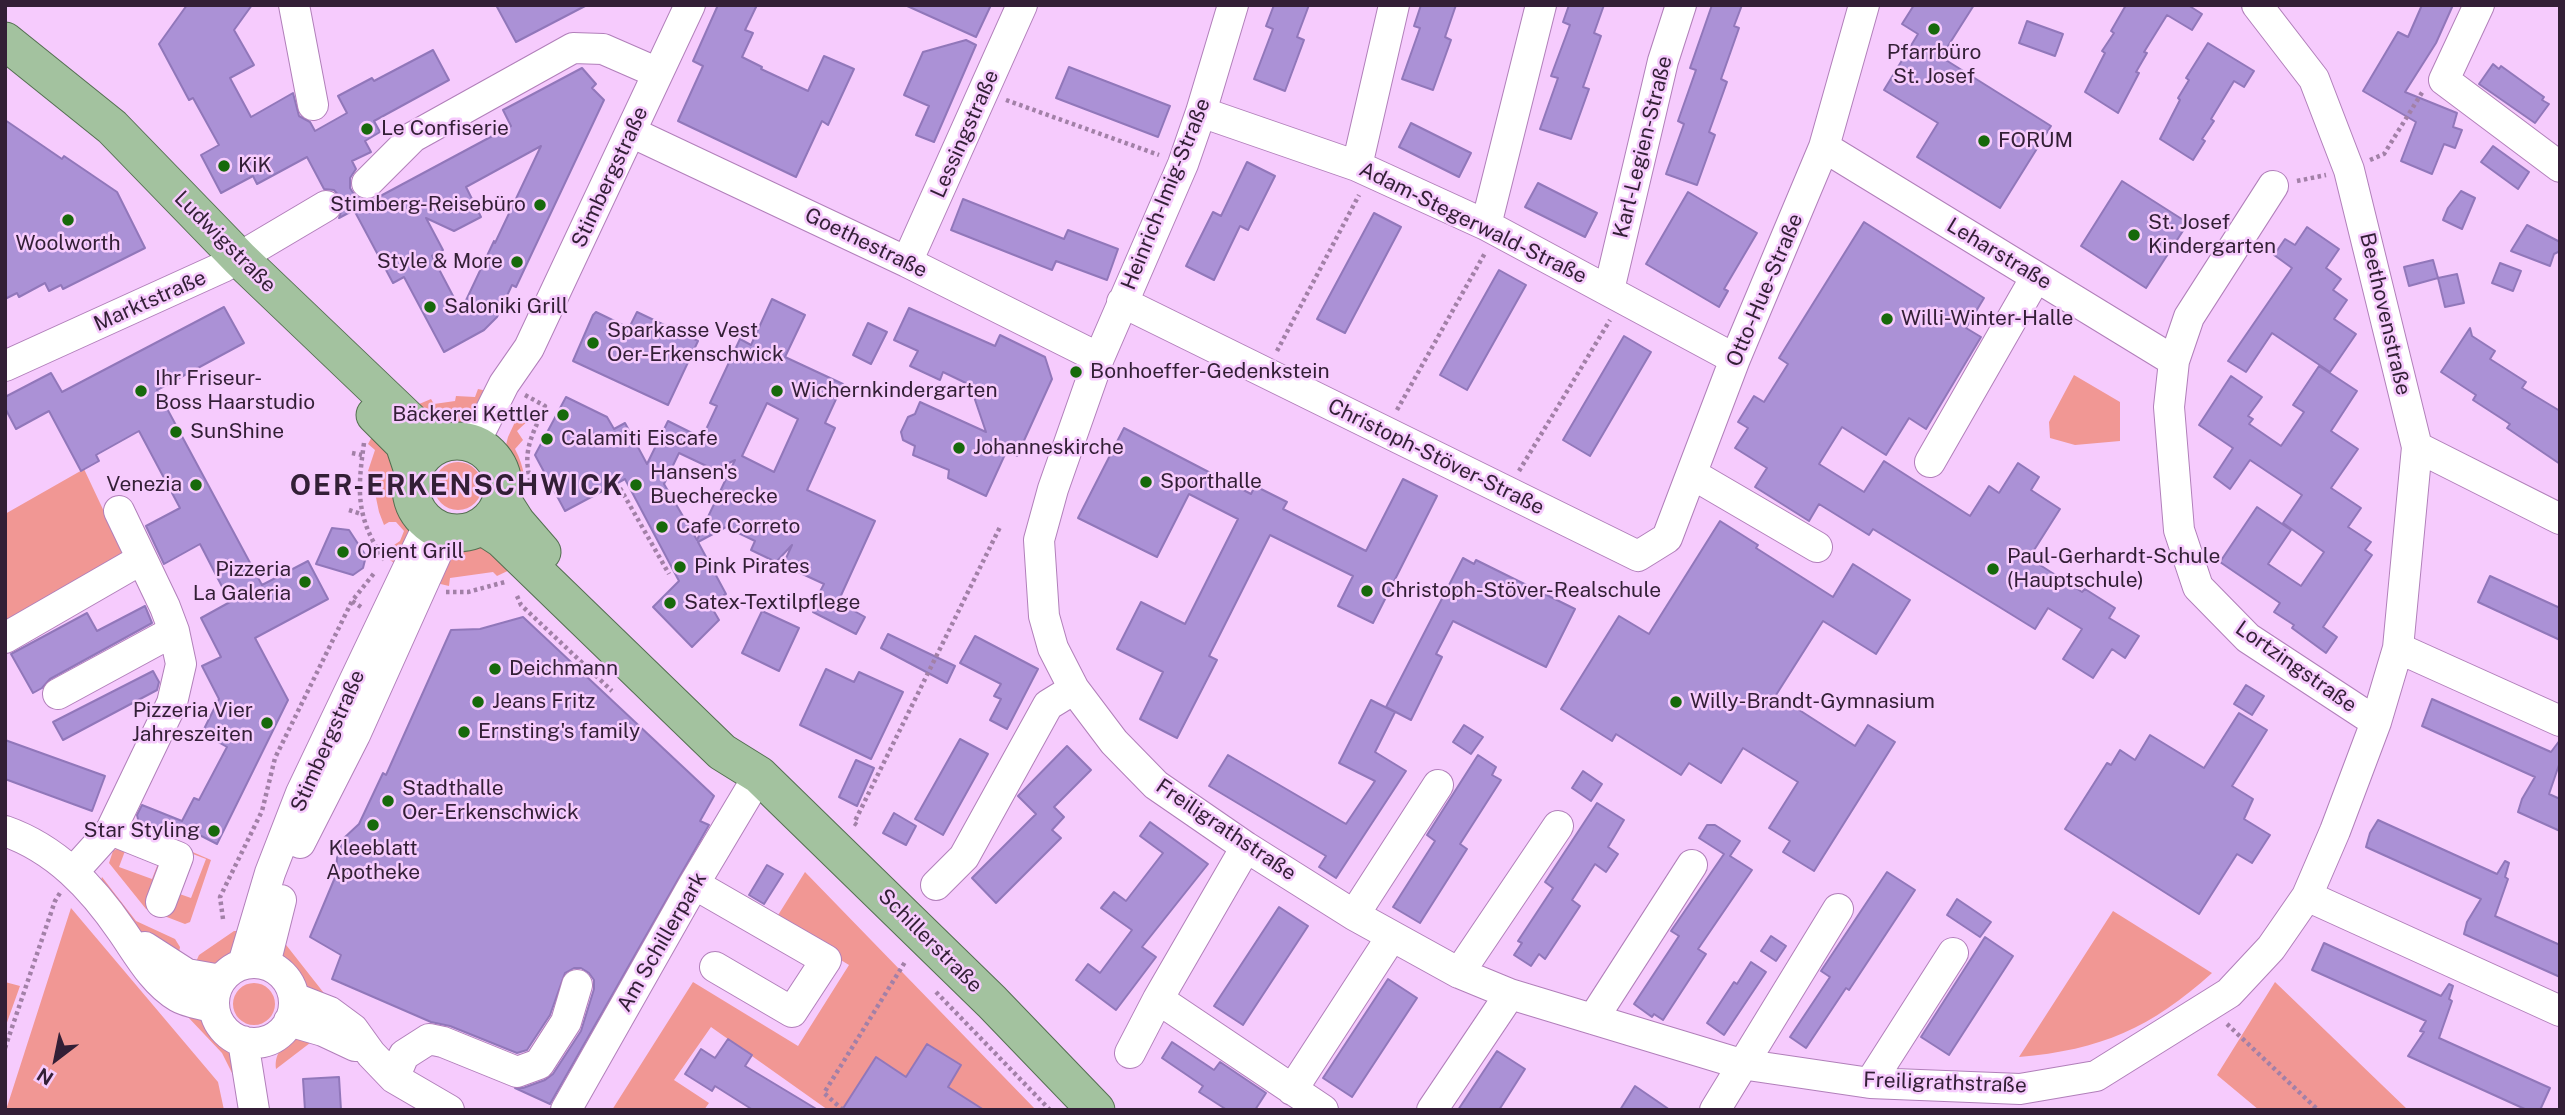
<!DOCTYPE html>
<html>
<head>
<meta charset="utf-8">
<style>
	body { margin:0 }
	#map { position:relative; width:2565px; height:1115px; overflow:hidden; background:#f6cbfd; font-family:"Public Sans",sans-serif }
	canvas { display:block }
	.frame { position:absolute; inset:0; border:7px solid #331f36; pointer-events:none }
	.north { position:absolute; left:21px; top:1024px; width:70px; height:70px; -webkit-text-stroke:5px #f6cbfd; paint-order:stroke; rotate:212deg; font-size:19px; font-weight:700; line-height:28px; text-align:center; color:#331f36 }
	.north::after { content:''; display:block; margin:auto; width:24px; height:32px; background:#331f36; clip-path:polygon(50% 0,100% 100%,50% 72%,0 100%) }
</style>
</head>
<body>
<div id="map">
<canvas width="2565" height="1115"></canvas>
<div class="frame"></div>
<div class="north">N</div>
</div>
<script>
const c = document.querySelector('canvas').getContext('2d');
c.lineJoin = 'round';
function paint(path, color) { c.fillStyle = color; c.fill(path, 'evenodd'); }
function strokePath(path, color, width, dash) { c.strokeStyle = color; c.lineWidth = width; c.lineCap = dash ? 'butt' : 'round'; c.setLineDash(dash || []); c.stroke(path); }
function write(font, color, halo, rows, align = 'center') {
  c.font = font + ' "Public Sans",sans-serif'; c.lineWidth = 5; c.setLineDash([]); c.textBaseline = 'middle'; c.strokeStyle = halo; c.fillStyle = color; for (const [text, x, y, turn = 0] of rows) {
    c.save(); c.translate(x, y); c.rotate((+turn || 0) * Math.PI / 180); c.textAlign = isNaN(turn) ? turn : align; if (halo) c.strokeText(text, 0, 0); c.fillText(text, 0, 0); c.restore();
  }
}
paint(new Path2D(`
	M2074,375L2120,402V441L2075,445L2050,438L2049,422Z
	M478,389L492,392C481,409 470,422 450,427L412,407L431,399L434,404L455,401L456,396L475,397Z
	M522,407L532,417L517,431L523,440L515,449C525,468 527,485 522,506L532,510L528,520L548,529L541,541L515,513L517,481L506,445L508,437Z
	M375,431L395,451L401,501L413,529L401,568L390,560L397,553L391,547L400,541L404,531L396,522H389L384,525L379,512L371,474L368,471L375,450L368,444Z
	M434 486a24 24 0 1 1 48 0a24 24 0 1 1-48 0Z
	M84,469L124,554L5,623V514Z
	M468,544H483L518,566L497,576L493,572L450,578L449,586L432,582L448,555Z
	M181,847L211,860L190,922L185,924L146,909L109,863L113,851L118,848L125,851L119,867L152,879L159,861L174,892L191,898L206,859L180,849Z
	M805,872L1036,1110H828L711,1027L674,1080L709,1103L704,1110H612L693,982L798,1046L849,965L775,920Z
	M102,877L136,921L175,939L180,947L178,959L141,934L100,883Z
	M71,908L218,1082L224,1110H6Z
	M2113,911L2212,973C2151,1028 2101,1050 2019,1057Z
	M234,931H239C230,963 230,967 195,964L199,955Z
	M283,941L327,997L304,989L284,963L281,959Z
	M5,982L20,986L5,1028Z
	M2275,982L2408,1110H2259L2217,1075Z
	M233 1004a21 21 0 1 1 42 0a21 21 0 1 1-42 0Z
	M187,1016L200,1017L207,1021L211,1029L233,1054L237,1075H233L222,1053Z
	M299,1038L310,1043L276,1069C274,1053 284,1042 299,1038Z`), '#f19794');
const building = new Path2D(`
	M187,5H252L234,30L254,65L230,78L251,117L293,93L299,116L310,122L315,131L347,113L338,96L372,78L374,81L433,50L449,80L374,121L380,132L365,141L371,152L352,161L356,169L350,178V188L355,196L363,200H373L511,126L503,110L582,68L596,84L592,88L604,100L516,287L512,285L497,317L484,330L444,352L404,277L393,283L354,210L339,218L343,206L341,198L334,190L324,189L307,157L257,184L253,176L221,193L201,155L219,145L193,98L189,100L159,44ZM541,146L495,243L494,241L461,311L432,256L443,250L426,218L454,231L481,217L466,187Z
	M496,5H587L516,42Z
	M718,5H757L745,30L753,33L742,57L762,67L761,69L808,91L824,56L854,69L828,125L822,121L796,177L678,121L703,66L693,61Z
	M905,5H991L976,37Z
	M1274,5H1309L1297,37L1304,40L1285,91L1254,79L1273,29L1266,26Z
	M1421,5H1456L1445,37L1451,40L1433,90L1402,79L1420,28L1414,26Z
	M1569,5H1604L1594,33L1601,36L1583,87L1589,89L1571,139L1540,129L1558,78L1551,76L1570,25L1563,22Z
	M1712,5H1742L1734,26L1739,28L1721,79L1727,82L1709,132L1715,135L1697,185L1666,174L1684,124L1678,121L1696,70L1690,68Z
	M1914,5H1974L1941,57L2051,126L2000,208L1917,157L1938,123L1884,90L1918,34L1902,24Z
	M2126,5H2188L2202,14L2192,30L2167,15L2144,52L2147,53L2136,72L2139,73L2118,113L2085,92L2105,53L2102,51L2114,33L2111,31Z
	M2422,5H2453L2436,43L2405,92L2457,113L2453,127L2462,130L2455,148L2444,144L2432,174L2401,161L2416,122L2363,91L2398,32L2408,37Z
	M2027,21L2063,34L2055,56L2019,43Z
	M966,40L976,45L934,142L916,135L929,106L904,95L923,52Z
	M2208,43L2254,71L2244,87L2234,81L2211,119L2214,121L2202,139L2205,141L2193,160L2160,139L2180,100L2178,98L2189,80L2186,78Z
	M2493,64L2499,69L2501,66L2544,97L2542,100L2549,104L2535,123L2479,84Z
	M1069,67L1170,106L1158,137L1056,98Z
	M5,120L62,159L64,156L117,192L145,248L63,289L61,285L49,291L45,283L19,297L17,293L5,299Z
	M1411,123L1471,153L1459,177L1399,147Z
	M2493,146L2529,172L2518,189L2481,162Z
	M1247,162L1275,176L1248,230L1240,226L1214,280L1186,266L1213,212L1221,216Z
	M2122,181L2188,223L2146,288L2081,246Z
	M1538,183L1597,213L1585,237L1525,207Z
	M2461,191L2475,198L2462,229L2443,220L2448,208Z
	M1688,192L1757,233L1724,289L1728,291L1719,307L1646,264Z
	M963,199L1064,239L1068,230L1118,249L1107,280L1056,261L1052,270L951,230Z
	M1374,213L1401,227L1345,333L1317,319Z
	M1864,222L1984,298L1966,328L1981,337L1926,429L1909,418L1886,455L1842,427L1819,464L1864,492L1884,461L1970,516L1989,486L1999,493L2018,463L2039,477L2031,490L2060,509L2029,558L2082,592L2085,589L2115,608L2109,618L2139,636L2125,658L2112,649L2093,678L2063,659L2082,629L2048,608L2035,629L1873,529L1869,535L1819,504L1809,521L1755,487L1767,468L1735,448L1748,428L1738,422L1754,396L1764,402L1788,364L1779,358Z
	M2527,225L2560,242V251L2554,254L2550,266L2511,251Z
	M2307,227L2339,249L2326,268L2341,279L2333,290L2347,300L2334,319L2356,334L2330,372L2272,333L2246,372L2228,361L2292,268L2274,255L2285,239L2295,245Z
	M2433,260L2438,278L2409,286L2404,267Z
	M2500,263L2521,271L2513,291L2492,283Z
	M1499,270L1526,285L1467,390L1440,375Z
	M2457,274L2464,303L2445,307L2438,278Z
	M772,299L805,315L785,357L843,384L825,423L835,428L807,490L875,521L838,602L865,617L856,634L813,612V605L824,584L783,565L792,545L776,562L751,550L755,541L726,527L698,542L726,594L724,595L726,600L712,608L719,620L692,647L653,607L679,581L625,479L565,511L535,455L566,397L607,417L614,429L625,423L647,464L668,421L702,438L717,406L710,403L740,339L751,345ZM767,403L798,419L774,472L742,456ZM679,453L715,470L735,460L697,540L664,484Z
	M224,307L244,343L157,390L262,585L308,561L328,599L255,638L288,700L217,844L180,825L175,837L139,823L137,815L142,805L182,821L194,798L199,800L227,747L202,733L219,699L202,666L221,657L201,618L230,602L200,544L164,564L146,526L180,508L139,431L96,455L99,461L81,471L49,411L16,429L5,408V397L51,373L62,392Z
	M909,308L995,346L1000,335L1045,357L1052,379L1017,456L1007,450L986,496L948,478L949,470L913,455L915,446L903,440L901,432L908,417L915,414L920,402L986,432L970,385L943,372L940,380L910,366L918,351L894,340Z
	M596,312L629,328L637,312L698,341L668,405L573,361L593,315Z
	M868,323L887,332L871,364L853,355Z
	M2470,328L2472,336L2495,351L2490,359L2526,382L2522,388L2560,411V464L2507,428L2510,424L2473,400L2476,395L2441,372Z
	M1624,336L1651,352L1590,456L1563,440Z
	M2319,366L2357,391L2331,431L2358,449L2331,488L2361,508L2348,527L2371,542L2365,550L2372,555L2323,627L2337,637L2326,653L2292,628L2294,625L2274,612L2280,603L2220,562L2257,507L2291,530L2268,564L2301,586L2324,552L2283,523L2302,495L2250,460L2230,489L2214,477L2233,448L2199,425L2231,376L2262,397L2248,416L2253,419L2249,424L2281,446L2304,412L2293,405Z
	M1124,428L1251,494L1255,486L1287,502L1283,509L1366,551L1403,479L1437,496L1373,623L1338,606L1353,576L1270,535L1209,656L1217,660L1177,738L1140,719L1163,672L1117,649L1141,602L1185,624L1238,519L1189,494L1157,557L1078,518Z
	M1720,521L1758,545L1756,548L1833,597L1853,564L1910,600L1876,654L1823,621L1776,695L1855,746L1868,725L1895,742L1814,871L1783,852L1790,841L1769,828L1798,782L1743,748L1721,783L1689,763L1681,775L1616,734L1612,741L1561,709L1619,616L1649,634Z
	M332,528L349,530L366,556L363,568L353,575L316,564Z
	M1463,558L1474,564L1476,560L1575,609L1546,667L1453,621L1436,654L1442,657L1411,720L1386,707Z
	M2490,576L2560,608V640L2478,602Z
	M145,606L152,623L50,679L42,688L33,693L11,654L87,613L97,631Z
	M762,611L799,628L779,671L742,653Z
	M523,617L714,796L700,821L709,825L550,1104L515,1088H523L545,1080L553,1074L581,1031L594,989V980L589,973L581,968H574L565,973L550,1015L527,1050L517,1053L450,1026L431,1022L332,979L341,955L310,937L336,875L337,858L344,838L359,824L383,773L386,775L451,630L480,629Z
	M888,634L955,666L947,683L881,648Z
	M975,636L1038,669L1007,729L990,720L1001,699L994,696L1001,684L960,663Z
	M826,669L854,682L859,672L903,692L871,759L800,725Z
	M153,671L159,682L157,690L63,740L53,722Z
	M2246,685L2264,696L2252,715L2234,704Z
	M2432,699L2551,752L2560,740V762L2549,794L2560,799V831L2518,812L2522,799L2535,777L2422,726Z
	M1371,700L1395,712L1375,752L1406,771L1336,878L1319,867L1326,856L1209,786L1228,755L1346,824L1375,781L1339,763Z
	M2239,713L2267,730L2232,786L2253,799L2244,819L2270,835L2252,863L2237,854L2199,914L2065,829L2107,763L2111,765L2120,750L2135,760L2150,735L2204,768Z
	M1464,725L1483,737L1471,754L1453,742Z
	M960,739L988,754L943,835L915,819Z
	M5,740L105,776L92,811L5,779Z
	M1067,746L1091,770L1054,807L1064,817L1052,830L1061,838L996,903L972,878L1036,814L1018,796Z
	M1478,755L1496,767L1492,775L1501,780L1460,844L1467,849L1420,923L1393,907L1435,841L1427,835Z
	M856,760L874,768L857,806L839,797Z
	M1583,771L1602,784L1591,801L1572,788Z
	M1597,803L1624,820L1608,847L1618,854L1606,872L1595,864L1572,900L1580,906L1545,959L1539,954L1531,966L1514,955L1522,943L1518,941L1553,888L1545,882Z
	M894,813L916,826L906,845L883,833Z
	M2378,820L2497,874L2505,861L2509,863L2505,877L2508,879L2495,916L2560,945V977L2464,934L2467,922L2481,899L2366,847L2370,833Z
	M1150,822L1208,864L1142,947L1156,957L1116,1010L1076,980L1088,964L1100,973L1132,930L1101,908L1114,892L1126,901L1163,853L1140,836Z
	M1707,825H1715L1740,841L1730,856L1752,870L1698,949L1706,954L1663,1020L1654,1014L1652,1017L1634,1004L1679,936L1671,931L1724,854L1699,838Z
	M767,865L783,874L764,904L749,895Z
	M1887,872L1915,890L1849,990L1846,988L1806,1048L1790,1037L1830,977L1821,971Z
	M1957,899L1991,922L1980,937L1947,915Z
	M1279,907L1308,926L1243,1025L1214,1006Z
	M1771,936L1786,946L1776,961L1761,951Z
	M1985,937L2013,956L1949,1055L1921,1037Z
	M2324,943L2441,996L2449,984L2453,986L2449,999L2452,1001L2439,1038L2550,1088L2540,1110H2527L2408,1056L2424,1032L2420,1031L2426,1021L2312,970Z
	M1751,962L1766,972L1724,1035L1707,1023L1734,982L1737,984Z
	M1388,979L1417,998L1352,1097L1323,1078Z
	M728,1039L752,1055L745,1066L818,1110H753L715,1086L712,1091L685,1074L701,1049L715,1058Z
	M1172,1042L1214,1070L1220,1062L1266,1093L1255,1110H1227L1199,1092L1203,1086L1162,1058Z
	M927,1044L961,1065L948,1087L984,1110H842L876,1057L906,1077Z
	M1497,1051L1525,1069L1499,1110H1458Z
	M339,1077L341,1110H305L303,1079Z
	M1635,1086L1670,1110H1620Z`);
paint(building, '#ab91d6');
strokePath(building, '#9177ba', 2);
const minor = new Path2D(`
	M294,5L313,105
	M1233,5L1201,112L1183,164L1099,358L1053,489L1039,540L1044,616L1053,648L1074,689L1114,742L1156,785L1246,847L1354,915L1459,973L1510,994L1741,1064L1870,1083L2020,1089L2096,1076L2229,993L2271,948L2307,896L2335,831L2376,722L2398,648L2417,447L2349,170L2314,79L2257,5
	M2479,5L2444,80L2560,167
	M1201,112L1357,166L1486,225L1735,359
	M631,132L907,262L1099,358
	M1824,147L2174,361
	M1357,166L1394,5
	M367,183L413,137L573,48L603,49L658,73
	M2273,186L2189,317L2174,361L2169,407L2179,530L2198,587L2248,638L2376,722
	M1486,225L1541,5
	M907,262L1022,5
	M1609,290L1663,61L1681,5
	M1122,302L1638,556L1667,538L1735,359L1824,147L1864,5
	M5,366L223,267L326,206
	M474,444L504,384L529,348L690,5
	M2417,447L2560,519
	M1930,462L2036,277
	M1692,474L1817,547
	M5,638L142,559
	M2398,648L2560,721
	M58,694L174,631
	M111,830L178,857L161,902
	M5,831C56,849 92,887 122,931C138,954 153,982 178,997C188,1003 203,1004 214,1008
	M300,843L355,735L444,537
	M74,871L111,830L172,703L181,664L174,631L165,607L119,511
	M694,884L826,960L792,1012L715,967
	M936,885L964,857L1048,705L1074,689
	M2307,896L2560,1011
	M1354,915L1438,785
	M145,947L187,974L221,980
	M214 1003a40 40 0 1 1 80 0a40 40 0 1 1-80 0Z
	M243,964L270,873L301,793L429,524
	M265,964L281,900
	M1459,973L1558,826
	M294,998L330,1012L353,1029L371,1054L394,1078L449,1110
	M1158,999L1323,1110
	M1593,1019L1692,865
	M289,1021L323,1031L355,1046
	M243,1041L254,1110
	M1130,1053L1158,999L1246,847
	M394,1078L404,1055L429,1039L443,1042L517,1072L539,1064L566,1022L577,985
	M1870,1083L1953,953
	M1292,1090L1392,936
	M566,1110L694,884L759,775
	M1432,1110L1510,994
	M1715,1110L1838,909`);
const major = new Path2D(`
	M5,41L112,127L240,259L417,428L446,442
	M375,415L404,444L413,471
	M411 487a46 46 0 1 1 92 0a46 46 0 1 1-92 0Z
	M502,500L516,522L542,552
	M482,526L502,539L722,752L759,775L992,1002L1096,1110`);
strokePath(minor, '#b17fba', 32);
strokePath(major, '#546f51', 39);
strokePath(new Path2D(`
	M1006,100L1159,155
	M2370,160L2384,154L2423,91
	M2297,181L2326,175
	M1277,351L1359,195
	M525,395L545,406C530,440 520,454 534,492
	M1397,410L1485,253
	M364,443C357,493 356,518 385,561
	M352,453L362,455
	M1519,471L1610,320
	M620,488L669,574
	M349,510L361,514
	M446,592H468L505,582
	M517,596L521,605L612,691
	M361,607L352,601L375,572
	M857,825L854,823L1001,525
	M223,919L220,897L262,811L275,758L352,601
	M936,992L1050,1110
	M2227,1024L2318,1110
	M5,1048L55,901L60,893
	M843,1110L824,1093L905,962`), '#a280a7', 4.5, [3.5, 3.5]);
strokePath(minor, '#fff', 30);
strokePath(major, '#a3c29f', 37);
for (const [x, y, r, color] of [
	[1934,29,7,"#17690b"],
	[367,129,7,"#17690b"],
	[1984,141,7,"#17690b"],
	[224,166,7,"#17690b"],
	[540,205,7,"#17690b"],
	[68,220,7,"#17690b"],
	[2134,235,7,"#17690b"],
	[517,262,7,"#17690b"],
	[430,307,7,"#17690b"],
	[1887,319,7,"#17690b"],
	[593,343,7,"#17690b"],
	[1076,372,7,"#17690b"],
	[141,391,7,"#17690b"],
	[777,391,7,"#17690b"],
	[563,415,7,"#17690b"],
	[176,432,7,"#17690b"],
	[547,439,7,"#17690b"],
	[959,448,7,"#17690b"],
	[1146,482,7,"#17690b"],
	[196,485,7,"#17690b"],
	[636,485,7,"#17690b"],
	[662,527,7,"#17690b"],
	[343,552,7,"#17690b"],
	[680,567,7,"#17690b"],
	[1993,569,7,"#17690b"],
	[305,582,7,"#17690b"],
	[1367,591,7,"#17690b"],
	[670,603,7,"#17690b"],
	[495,669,7,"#17690b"],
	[478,702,7,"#17690b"],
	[1676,702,7,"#17690b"],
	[267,723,7,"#17690b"],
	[464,732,7,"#17690b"],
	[388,801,7,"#17690b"],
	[373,825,7,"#17690b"],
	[214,831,7,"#17690b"]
]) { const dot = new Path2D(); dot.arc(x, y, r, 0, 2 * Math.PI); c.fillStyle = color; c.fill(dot); strokePath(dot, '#f6cbfd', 2.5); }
write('21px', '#331f36', '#f6cbfd', [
	["Pfarrbüro",1934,53,"center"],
	["St. Josef",1934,77,"center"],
	["Le Confiserie",381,129],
	["FORUM",1998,141],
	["KiK",238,166],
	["Stimberg-Reisebüro",526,205,"right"],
	["St. Josef",2148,223],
	["Kindergarten",2148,247],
	["Woolworth",68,244,"center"],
	["Style & More",503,262,"right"],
	["Saloniki Grill",444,307],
	["Willi-Winter-Halle",1901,319],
	["Sparkasse Vest",607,331],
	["Oer-Erkenschwick",607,355],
	["Bonhoeffer-Gedenkstein",1090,372],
	["Ihr Friseur-",155,379],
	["Boss Haarstudio",155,403],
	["Wichernkindergarten",791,391],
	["Bäckerei Kettler",549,415,"right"],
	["SunShine",190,432],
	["Calamiti Eiscafe",561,439],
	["Johanneskirche",973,448],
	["Hansen's",650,473],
	["Buecherecke",650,497],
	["Sporthalle",1160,482],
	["Venezia",182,485,"right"],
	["Cafe Correto",676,527],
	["Orient Grill",357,552],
	["Paul-Gerhardt-Schule",2007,557],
	["(Hauptschule)",2007,581],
	["Pink Pirates",694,567],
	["Pizzeria",291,570,"right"],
	["La Galeria",291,594,"right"],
	["Christoph-Stöver-Realschule",1381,591],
	["Satex-Textilpflege",684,603],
	["Deichmann",509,669],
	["Jeans Fritz",492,702],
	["Willy-Brandt-Gymnasium",1690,702],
	["Pizzeria Vier",253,711,"right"],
	["Jahreszeiten",253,735,"right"],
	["Ernsting's family",478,732],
	["Stadthalle",402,789],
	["Oer-Erkenschwick",402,813],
	["Star Styling",200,831,"right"],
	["Kleeblatt",373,849,"center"],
	["Apotheke",373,873,"center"]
], 'left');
write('21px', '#331f36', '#f6cbfd', [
	["Lessingstraße",965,134,-66],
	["Karl-Legien-Straße",1643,147,-76],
	["Stimbergstraße",610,177,-65],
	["Heinrich-Imig-Straße",1166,194,-68],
	["Adam-Stegerwald-Straße",1473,223,26],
	["Ludwigstraße",225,242,45],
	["Goethestraße",866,243,26],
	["Leharstraße",1999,254,31],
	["Otto-Hue-Straße",1765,290,-67],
	["Marktstraße",150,301,-24],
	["Beethovenstraße",2385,314,77],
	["Christoph-Stöver-Straße",1436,457,26],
	["Lortzingstraße",2296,667,35],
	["Stimbergstraße",328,741,-66],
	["Freiligrathstraße",1226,830,34],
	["Schillerstraße",930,941,45],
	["Am Schillerpark",662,942,-60],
	["Freiligrathstraße",1945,1083,2]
]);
c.letterSpacing = '2px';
write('bold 28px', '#331f36', '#f6cbfd', [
	["OER-ERKENSCHWICK",457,486]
]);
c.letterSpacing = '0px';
</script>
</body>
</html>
